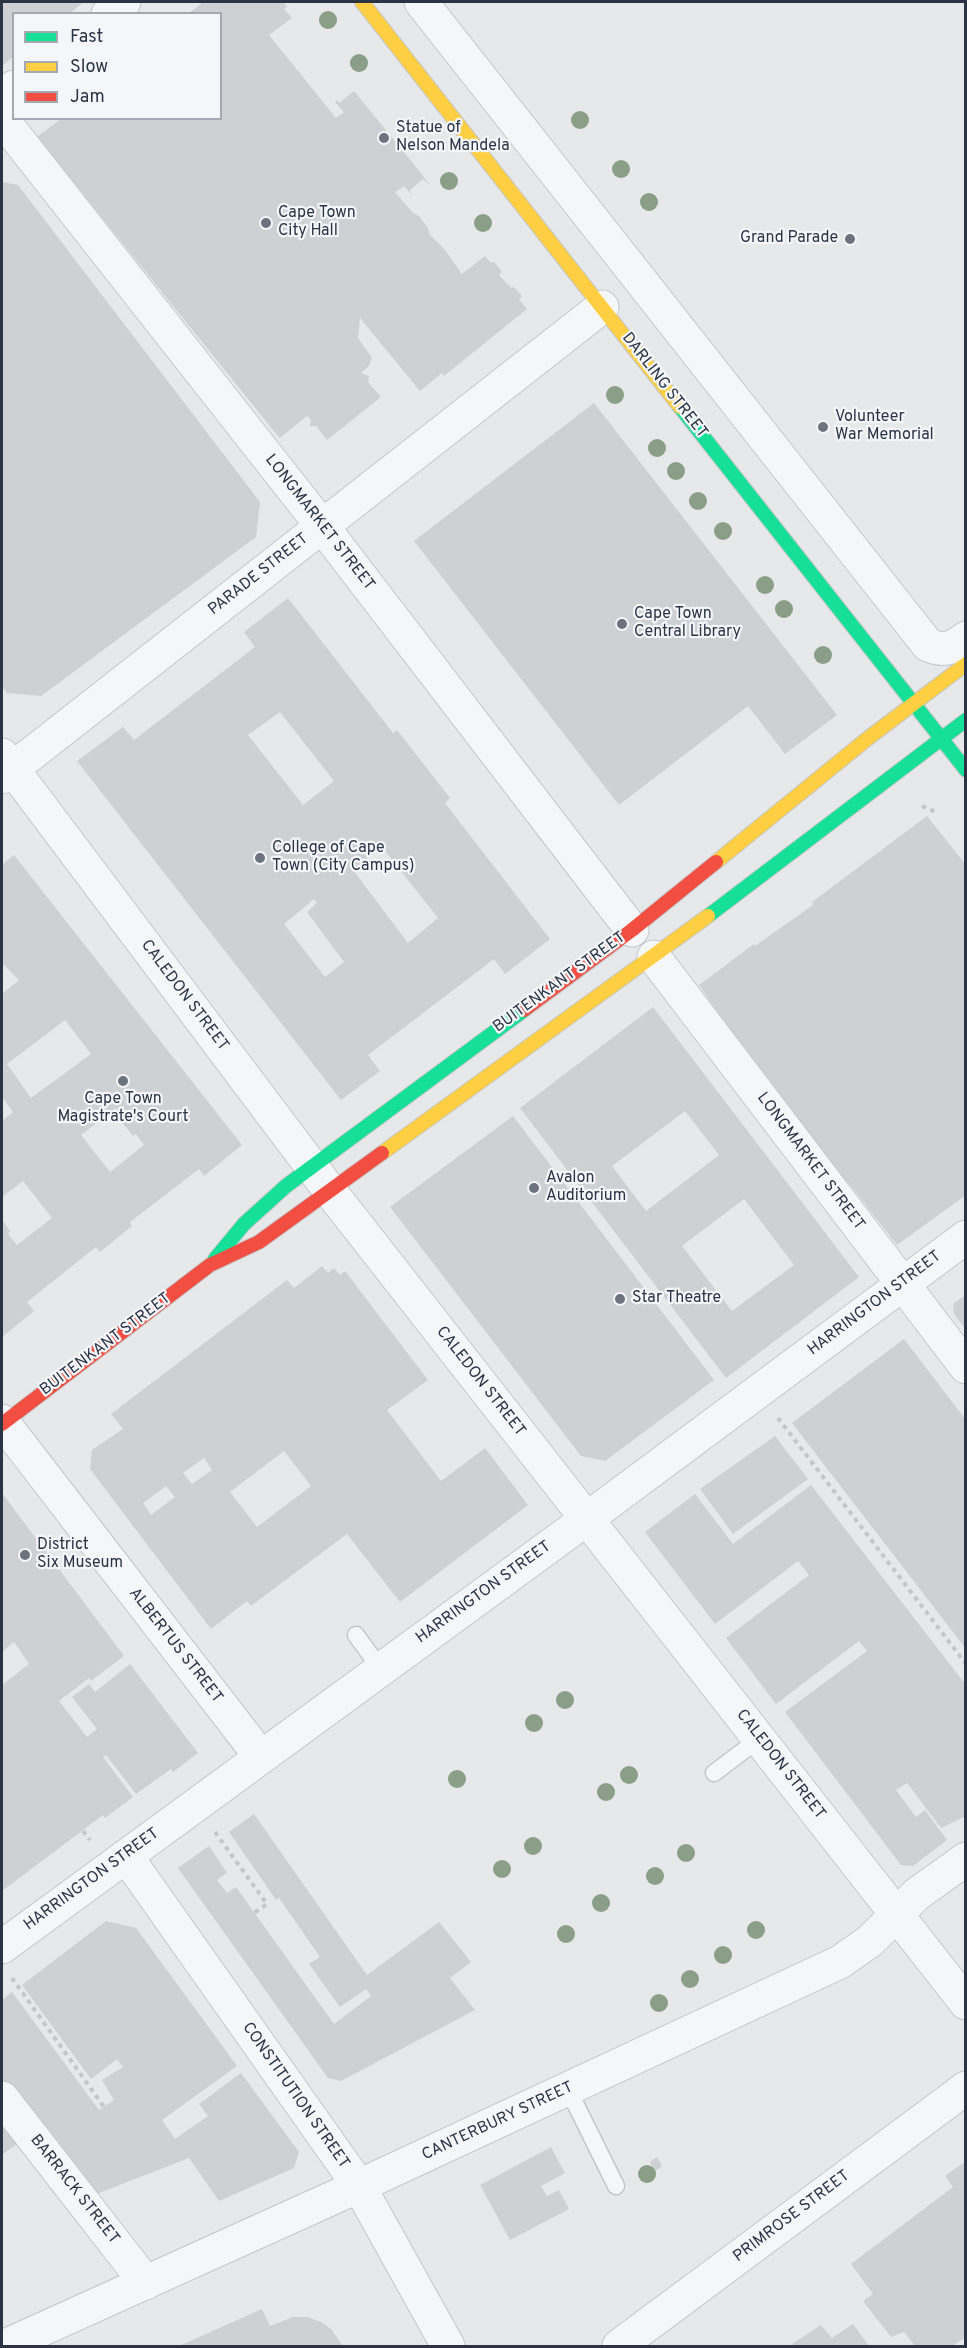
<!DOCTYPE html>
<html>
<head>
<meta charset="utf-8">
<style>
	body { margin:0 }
	#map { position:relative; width:967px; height:2348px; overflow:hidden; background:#e6e8ea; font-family:Overpass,sans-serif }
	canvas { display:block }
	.frame { position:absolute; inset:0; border:3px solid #2b3445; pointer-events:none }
	.legend { position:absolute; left:12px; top:12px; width:210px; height:108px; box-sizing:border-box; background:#f4f6f9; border:2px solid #a4a8b1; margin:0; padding:8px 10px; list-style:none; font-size:18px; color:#2b3445 }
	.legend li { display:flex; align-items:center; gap:12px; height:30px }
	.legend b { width:30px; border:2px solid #a4a8b1 }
</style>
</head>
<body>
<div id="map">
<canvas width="967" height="2348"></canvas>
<div class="frame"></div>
<ul class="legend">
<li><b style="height:8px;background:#16e098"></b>Fast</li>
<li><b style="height:8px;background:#ffcf43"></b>Slow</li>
<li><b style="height:8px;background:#f24e42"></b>Jam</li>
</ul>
</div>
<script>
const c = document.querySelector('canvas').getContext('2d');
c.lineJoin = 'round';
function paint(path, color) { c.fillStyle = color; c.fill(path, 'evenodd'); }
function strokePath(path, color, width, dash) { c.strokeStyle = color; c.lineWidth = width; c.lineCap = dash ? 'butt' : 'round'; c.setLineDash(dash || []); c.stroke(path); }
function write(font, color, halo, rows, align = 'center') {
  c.font = font + ' Overpass,sans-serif'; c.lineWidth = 4.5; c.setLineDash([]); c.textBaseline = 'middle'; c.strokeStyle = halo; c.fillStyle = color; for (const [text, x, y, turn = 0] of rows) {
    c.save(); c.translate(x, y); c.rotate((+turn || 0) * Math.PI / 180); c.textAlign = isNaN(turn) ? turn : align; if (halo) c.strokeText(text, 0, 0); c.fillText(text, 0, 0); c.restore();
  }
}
paint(new Path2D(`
	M2,2H84L69,14H14V56L2,66Z
	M203,2H283L287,7L284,9L292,18L269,35L336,118L344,112L335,102L337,100L339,103L354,91L416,167L430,185L423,179L410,190L412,195L404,186L395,192L413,213L419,216L428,228L430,235L445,250L462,274L485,256L491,263L494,262L502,272L499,275L511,288L514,287L522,296L519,299L527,309L444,376L442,373L420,391L360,318L358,338L372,358L369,366L361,373L369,376L368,382L381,397L327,440L316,426H310L311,420L307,416L280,438L277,435L37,137L62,118H220V14H188Z
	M2,182L18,185L260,502L256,537L41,696L7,693L2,686Z
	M594,403L837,715L785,754L748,706L619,805L414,541Z
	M288,598L393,733L397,730L450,798L445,803L550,939L505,974L494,959L368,1055L380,1071L341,1100L77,761L123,727L134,740L255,647L244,632ZM280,712L334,781L303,805L248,735ZM382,847L438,918L408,943L353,870ZM314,899L317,903L307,912L344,962L325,977L284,924Z
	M927,816L966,865V1195L897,1245L847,1181L844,1184L715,1016L718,1013L699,985L754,944L755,946L813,905L812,902Z
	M14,855L242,1145L204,1176L199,1169L130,1222L132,1226L100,1252L96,1247L27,1302L34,1311L2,1337V1220L10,1231L8,1234L17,1245L52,1218L23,1181L2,1197V1121L13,1112L2,1097V994L19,980L2,963V865ZM65,1020L91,1054L31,1098L7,1064ZM116,1108L125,1120L122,1122L133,1136L136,1134L144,1145L110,1172L81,1135Z
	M653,1007L859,1277L726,1378L520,1108ZM685,1111L719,1155L646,1211L612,1166ZM744,1199L794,1265L732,1311L682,1246Z
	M513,1116L714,1380L605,1461L581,1456L390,1207Z
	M322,1266L328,1273L334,1268L340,1275L345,1271L428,1380L387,1410L441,1481L485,1448L528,1505L400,1602L347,1534L251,1606L247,1601L211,1629L90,1469L92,1450L123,1429L111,1414L287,1280L294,1288ZM284,1451L311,1486L257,1527L230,1492ZM204,1458L212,1470L192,1484L183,1473ZM166,1486L175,1497L151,1515L143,1503Z
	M966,1295V1330L954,1314L953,1308L954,1303Z
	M904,1339L966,1420V1649L792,1423Z
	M775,1436L808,1479L733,1534L700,1489Z
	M811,1485L966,1685V1816L941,1828L907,1783L896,1790L916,1817L925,1810L947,1840L913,1866L901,1865L785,1712L867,1651L859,1641L776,1704L726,1638L809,1575L798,1561L715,1624L645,1532L695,1494L733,1544Z
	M2,1493L124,1656L91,1681L89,1678L59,1701L87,1737L97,1729L72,1697L89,1684L95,1692L130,1664L198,1753L173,1772L171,1769L136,1794L106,1755L103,1757L133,1797L105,1818L103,1815L2,1891V1685L29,1664L14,1642L2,1652Z
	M254,1814L367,1975L439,1922L471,1962L450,1978L475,2010L341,2081L328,2078L178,1868L209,1846L227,1873L217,1880L227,1893L236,1887L334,2024L371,1996L366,1989L340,2007L309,1964L320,1957L279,1898L276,1900L229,1832Z
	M106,1921L136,1928L237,2066L162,2120L175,2139L208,2116L199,2104L241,2073L299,2152L294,2168L219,2201L189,2158L89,2197L2,2082V2000L12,1992L99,2110L114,2100L102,2080L123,2067L117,2059L91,2079L22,1985Z
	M2,2120L19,2142L2,2155Z
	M551,2147L565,2173L541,2186L547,2196L559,2190L569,2209L510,2240L480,2185Z
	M657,2157L662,2166L655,2171L650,2162Z
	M966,2161V2337L952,2346H915L904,2332L891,2337L863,2301L873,2294L851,2264L953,2187L945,2176Z
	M262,2309L270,2326L293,2317H307L321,2322L331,2329L343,2346H179Z
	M853,2324L869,2346H794L792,2344L821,2325L832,2338Z`), '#ced0d3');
const lane = new Path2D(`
	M356,1635L380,1668
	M714,1773L759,1739
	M568,2089L616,2186`);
const street = new Path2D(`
	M421,2L928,645C944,652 953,648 966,638
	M108,14L124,2
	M2,97L14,87
	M2,119L322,526L632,930
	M2,755L330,1191L966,2003
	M2,777L602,307
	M654,957L966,1367
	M2,1421L261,1757
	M126,1856L359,2186L448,2346
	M2,1947L588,1518L966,1237
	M2,2098L146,2283
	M5,2346L359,2186L840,1962L870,1941L917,1894L966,1859
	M619,2346L966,2088`);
const fast = new Path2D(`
	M680,407L966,770
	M708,916L966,720
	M215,1259L244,1224L286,1186L524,1010`);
const slow = new Path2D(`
	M362,2L680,407
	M716,862L867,739L966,664
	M382,1153L708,916`);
const jam = new Path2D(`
	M524,1010L632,930L716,862
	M2,1424L210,1265L259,1242L382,1153`);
strokePath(lane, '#c4c6c8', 19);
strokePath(street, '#c4c6c8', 35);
strokePath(fast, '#c4c6c8', 16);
strokePath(slow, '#c4c6c8', 16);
strokePath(jam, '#c4c6c8', 16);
strokePath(new Path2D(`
	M922,806L936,812
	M778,1418L966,1664
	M83,1831L90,1840
	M215,1832L267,1904L254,1913
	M12,1978L104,2107`), '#c5c6ca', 4, [4.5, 4.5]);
strokePath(lane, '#f5f6f7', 16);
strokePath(street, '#f5f6f7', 33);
strokePath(fast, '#16e098', 14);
strokePath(slow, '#ffcf43', 14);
strokePath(jam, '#f24e42', 14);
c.fillStyle = '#8a9e88';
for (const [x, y] of [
	[328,20],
	[359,63],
	[580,120],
	[621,169],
	[449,181],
	[649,202],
	[483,223],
	[615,395],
	[657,448],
	[676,471],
	[698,501],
	[723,531],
	[765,585],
	[784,609],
	[823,655],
	[565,1700],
	[534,1723],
	[629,1775],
	[457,1779],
	[606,1792],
	[533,1846],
	[686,1853],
	[502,1869],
	[655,1876],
	[601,1903],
	[756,1930],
	[566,1934],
	[723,1955],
	[690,1979],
	[659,2003],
	[647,2174]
]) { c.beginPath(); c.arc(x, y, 9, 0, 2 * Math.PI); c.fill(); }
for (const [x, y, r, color] of [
	[384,138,6,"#6c737f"],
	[266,223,6,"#6c737f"],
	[850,239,6,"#6c737f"],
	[823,427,6,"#6c737f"],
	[622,624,6,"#6c737f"],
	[260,858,6,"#6c737f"],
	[123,1081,6,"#6c737f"],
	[534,1188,6,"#6c737f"],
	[620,1299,6,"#6c737f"],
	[25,1555,6,"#6c737f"]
]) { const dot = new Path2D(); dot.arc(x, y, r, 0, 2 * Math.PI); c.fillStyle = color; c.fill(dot); strokePath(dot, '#f4f6f9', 2); }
write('16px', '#2b3445', '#f4f6f9', [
	["Statue of",396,129],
	["Nelson Mandela",396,147],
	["Cape Town",278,214],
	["City Hall",278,232],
	["Grand Parade",838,239,"right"],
	["Volunteer",835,418],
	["War Memorial",835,436],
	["Cape Town",634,615],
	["Central Library",634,633],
	["College of Cape",272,849],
	["Town (City Campus)",272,867],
	["Cape Town",123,1100,"center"],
	["Magistrate's Court",123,1118,"center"],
	["Avalon",546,1179],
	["Auditorium",546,1197],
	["Star Theatre",632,1299],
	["District",37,1546],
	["Six Museum",37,1564]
], 'left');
write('16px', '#2b3445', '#f4f6f9', [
	["DARLING STREET",664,386,52],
	["LONGMARKET STREET",319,523,52],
	["PARADE STREET",259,575,-38],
	["BUITENKANT STREET",560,983,-36],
	["CALEDON STREET",184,996,53],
	["LONGMARKET STREET",810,1162,53],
	["HARRINGTON STREET",875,1304,-37],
	["BUITENKANT STREET",106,1345,-37],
	["CALEDON STREET",480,1382,52],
	["HARRINGTON STREET",484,1593,-36],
	["ALBERTUS STREET",175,1646,52],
	["CALEDON STREET",780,1765,52],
	["HARRINGTON STREET",92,1880,-36],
	["CONSTITUTION STREET",295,2096,55],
	["CANTERBURY STREET",498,2122,-25],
	["BARRACK STREET",74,2190,52],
	["PRIMROSE STREET",792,2217,-37]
]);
</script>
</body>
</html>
